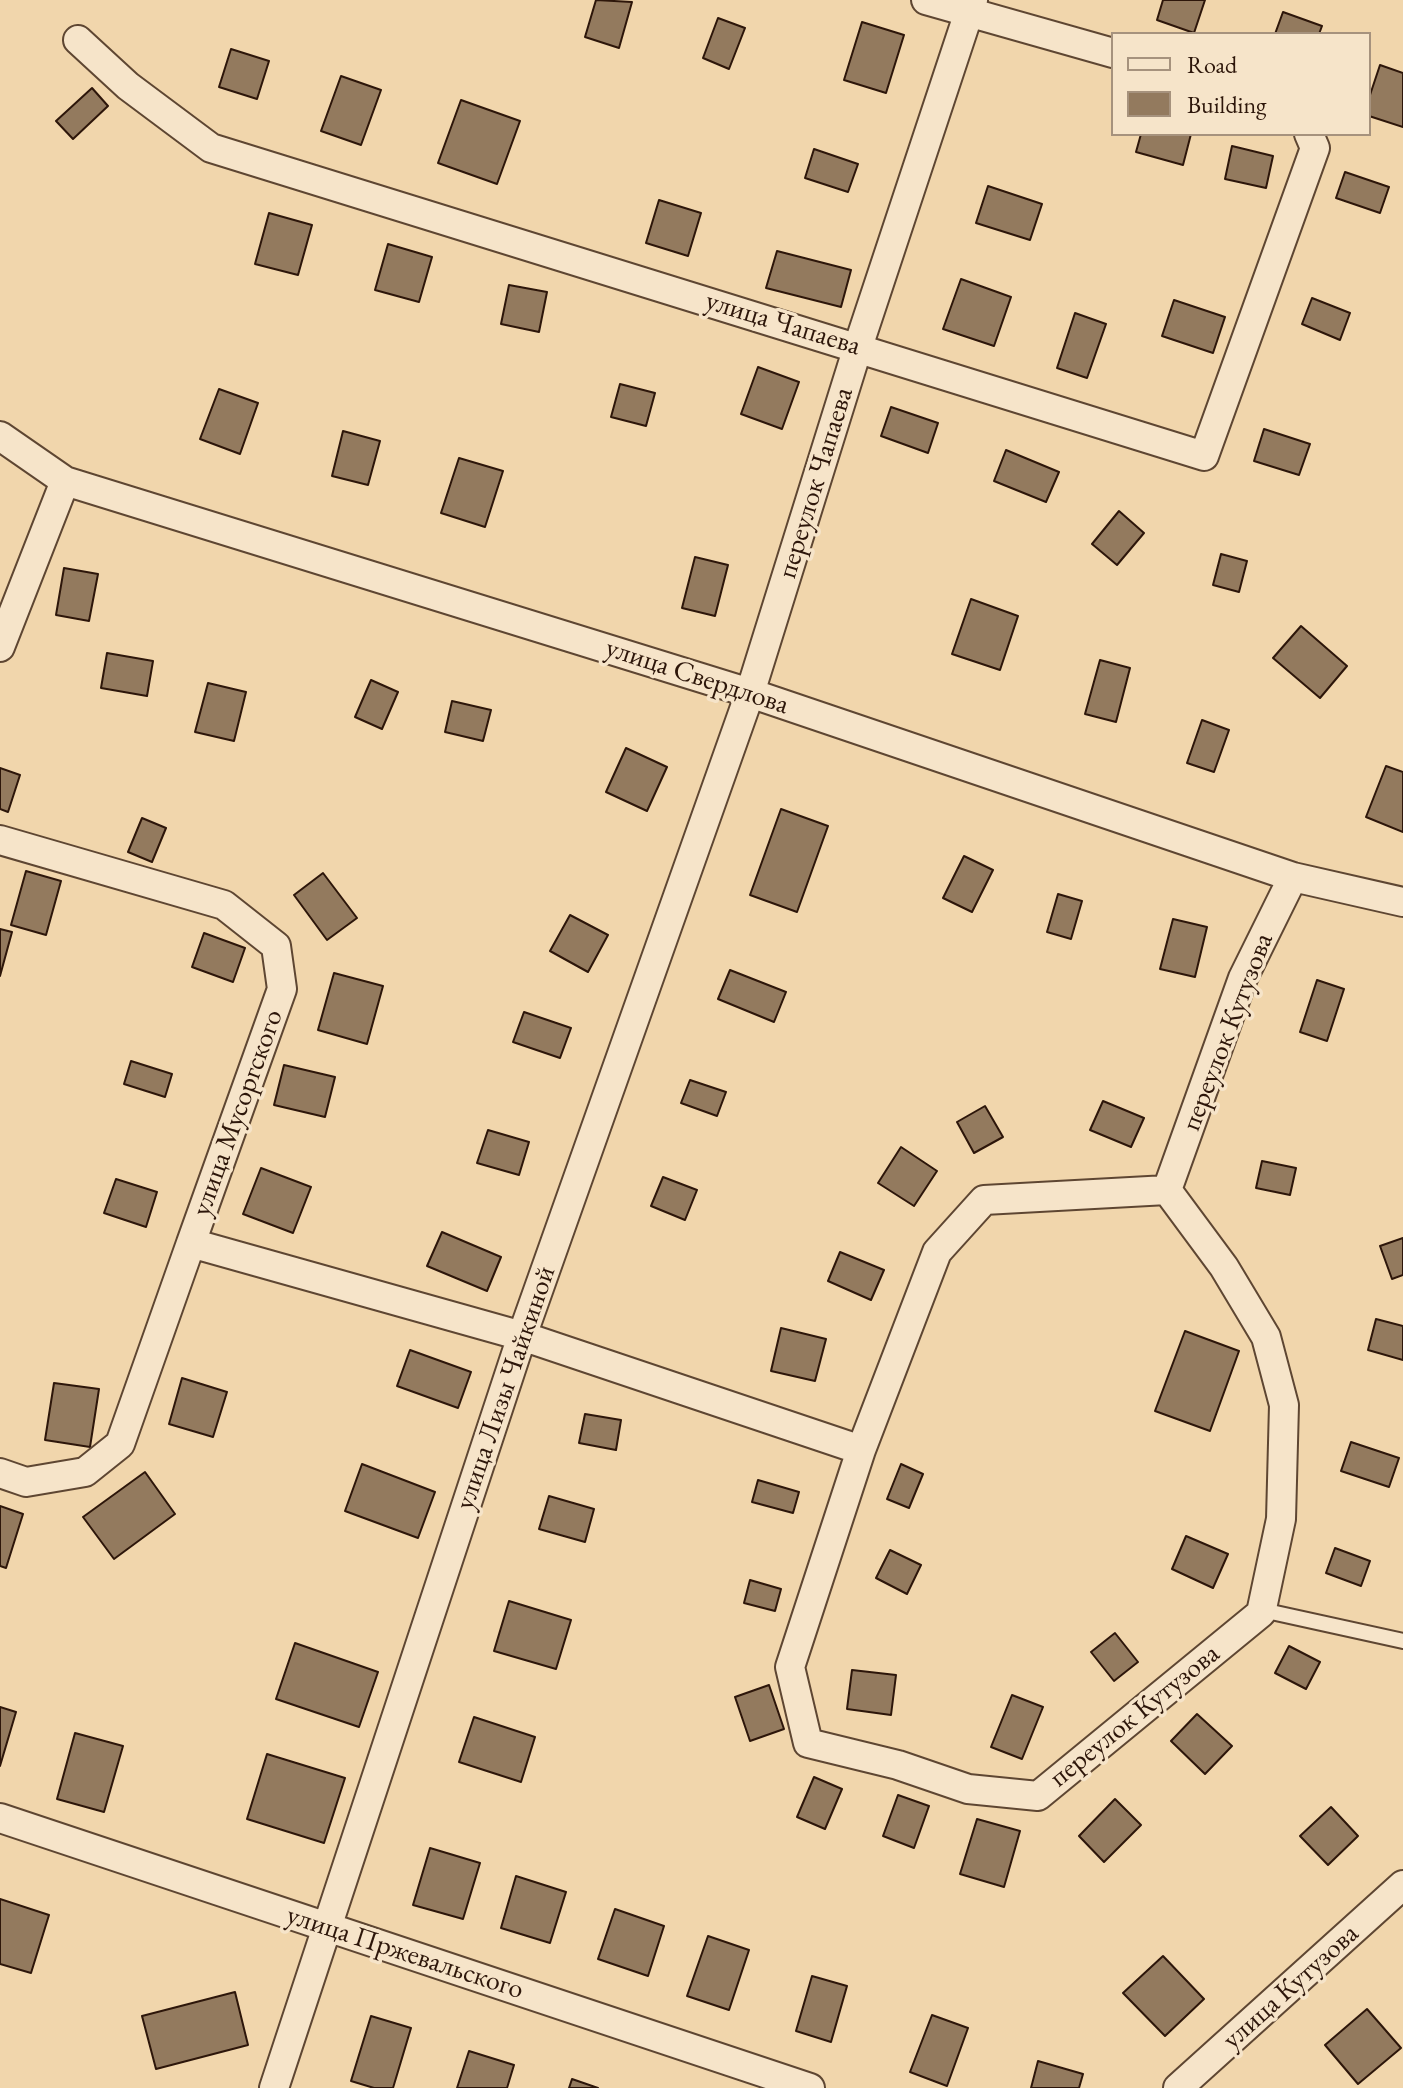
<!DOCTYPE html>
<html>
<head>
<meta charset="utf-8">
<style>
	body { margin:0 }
	#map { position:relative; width:1403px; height:2088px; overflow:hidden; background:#f1d6ac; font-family:"EB Garamond",serif }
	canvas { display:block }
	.legend { position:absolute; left:1111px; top:32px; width:260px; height:104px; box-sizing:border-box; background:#f6e4c9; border:2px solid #a6927d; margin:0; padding:10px 14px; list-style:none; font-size:24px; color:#2d160a }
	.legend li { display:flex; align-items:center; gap:16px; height:40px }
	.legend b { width:40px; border:2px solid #a6927d }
</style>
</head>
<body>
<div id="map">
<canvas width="1403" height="2088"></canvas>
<ul class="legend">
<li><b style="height:10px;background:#f6e4c9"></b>Road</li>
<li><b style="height:22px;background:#937a5e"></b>Building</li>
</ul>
</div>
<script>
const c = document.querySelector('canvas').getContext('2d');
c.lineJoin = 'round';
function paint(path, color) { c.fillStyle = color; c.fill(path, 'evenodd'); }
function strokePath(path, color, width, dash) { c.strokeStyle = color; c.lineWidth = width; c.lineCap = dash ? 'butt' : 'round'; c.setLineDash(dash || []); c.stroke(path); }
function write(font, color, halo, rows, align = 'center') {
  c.font = font + ' "EB Garamond",serif'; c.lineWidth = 7; c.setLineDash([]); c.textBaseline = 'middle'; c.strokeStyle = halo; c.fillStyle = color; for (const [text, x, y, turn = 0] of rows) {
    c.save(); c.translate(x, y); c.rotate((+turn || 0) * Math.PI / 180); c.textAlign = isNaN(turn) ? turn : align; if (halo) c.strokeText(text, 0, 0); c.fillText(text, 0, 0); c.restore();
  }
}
const building = new Path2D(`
	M596,0L632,2L619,48L585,37Z
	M1163,0H1205L1194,33L1157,20Z
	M1283,12L1322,26L1319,34H1275Z
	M718,18L745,28L729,69L703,58Z
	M862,22L904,35L886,93L844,80Z
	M231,49L269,61L257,99L219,87Z
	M1380,65L1403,73V127L1369,116V98Z
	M341,76L381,90L361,145L321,131Z
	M92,88L108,106L73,139L56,121Z
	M461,100L520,121L497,184L438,163Z
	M1141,134H1191L1183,165L1136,152Z
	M1232,146L1273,156L1266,188L1225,179Z
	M814,149L858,164L848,192L805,178Z
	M1345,172L1389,187L1380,213L1336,198Z
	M988,186L1042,204L1030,240L976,223Z
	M659,200L701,213L688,256L646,243Z
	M269,213L312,225L298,275L255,264Z
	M388,244L432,257L419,302L375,290Z
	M777,251L851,270L841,307L766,288Z
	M961,279L1011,297L994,346L943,329Z
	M509,285L547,292L539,332L501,324Z
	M1312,298L1350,313L1340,340L1302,324Z
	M1174,300L1225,317L1213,353L1162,336Z
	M1075,313L1106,324L1087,378L1057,368Z
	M758,367L799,382L782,429L741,414Z
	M620,384L655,393L646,426L611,417Z
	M219,389L258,403L240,454L200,439Z
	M891,407L938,423L928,453L881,436Z
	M1264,429L1310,444L1299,475L1254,461Z
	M343,431L380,441L368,485L332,476Z
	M1006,450L1059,472L1046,502L994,481Z
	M459,458L503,471L485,527L441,513Z
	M1119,511L1144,533L1117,565L1092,544Z
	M1221,554L1247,561L1239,592L1213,585Z
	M695,557L728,565L715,616L682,608Z
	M64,568L98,574L89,621L56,615Z
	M971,599L1018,616L1000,670L952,654Z
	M1301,626L1347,666L1320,698L1273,658Z
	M107,653L153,661L147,696L101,688Z
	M1100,660L1130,668L1116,722L1085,714Z
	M371,680L398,692L382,729L355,717Z
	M208,683L246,692L234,741L195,732Z
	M452,701L491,710L483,741L445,732Z
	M1202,720L1229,730L1214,772L1187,763Z
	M626,748L667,767L647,811L606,792Z
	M1386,766L1403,772V832L1366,817Z
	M0,768L20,775L8,812L0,809Z
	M781,809L828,826L797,912L750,895Z
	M142,818L166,828L152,862L128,852Z
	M964,856L993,870L972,912L943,898Z
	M26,871L61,881L46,935L11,925Z
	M323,873L357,918L327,940L294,895Z
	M1058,894L1082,901L1071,939L1047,932Z
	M570,915L608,935L588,972L550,951Z
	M1173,919L1207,927L1195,977L1160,969Z
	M0,929L12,932L0,976Z
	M204,933L245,948L233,982L192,967Z
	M730,970L786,992L774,1022L718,999Z
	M334,973L383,986L367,1044L318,1030Z
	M1317,980L1344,989L1327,1041L1300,1032Z
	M524,1012L571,1028L560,1058L513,1042Z
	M131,1061L172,1074L165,1097L124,1084Z
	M284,1065L335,1077L325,1117L274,1105Z
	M690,1080L726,1092L717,1116L681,1103Z
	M1103,1101L1144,1118L1131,1147L1090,1130Z
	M985,1106L1003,1137L974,1153L957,1122Z
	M488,1130L529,1142L519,1175L477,1163Z
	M901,1147L937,1171L914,1206L878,1183Z
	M1262,1161L1296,1168L1290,1195L1256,1188Z
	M261,1168L311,1187L293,1233L243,1214Z
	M663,1177L697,1190L685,1220L651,1206Z
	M116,1179L157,1192L146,1227L104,1213Z
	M442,1232L501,1257L487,1291L427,1266Z
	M1403,1238V1275L1392,1279L1380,1246Z
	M840,1252L884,1270L871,1300L828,1281Z
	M1376,1319L1403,1326V1360L1368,1350Z
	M781,1328L826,1339L815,1381L771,1371Z
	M1185,1331L1239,1351L1210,1431L1155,1411Z
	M410,1350L471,1372L458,1408L397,1386Z
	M182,1378L227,1392L213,1437L169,1424Z
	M54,1383L99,1389L90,1447L45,1440Z
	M585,1414L621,1420L616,1450L579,1443Z
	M1351,1442L1399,1458L1389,1487L1341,1471Z
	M362,1464L435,1492L418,1538L345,1511Z
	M901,1464L923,1474L909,1508L887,1499Z
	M145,1472L175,1514L114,1559L83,1517Z
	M758,1480L799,1492L793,1513L752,1502Z
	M549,1496L594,1509L585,1542L539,1529Z
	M0,1506L23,1514L6,1568L0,1566Z
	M1186,1536L1228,1554L1213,1588L1172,1569Z
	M1335,1548L1370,1561L1361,1586L1326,1573Z
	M890,1550L921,1565L907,1594L876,1578Z
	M750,1580L781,1589L775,1611L744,1603Z
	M509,1601L571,1620L556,1669L494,1651Z
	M1115,1633L1138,1662L1114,1681L1091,1652Z
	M295,1643L378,1672L359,1727L276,1699Z
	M1289,1646L1320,1662L1306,1689L1275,1673Z
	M852,1670L896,1675L891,1715L847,1709Z
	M769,1685L784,1729L750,1741L735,1697Z
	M1012,1695L1043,1707L1022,1759L991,1747Z
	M0,1707L16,1712L0,1766Z
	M1197,1714L1232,1746L1205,1774L1171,1741Z
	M474,1717L535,1737L521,1782L459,1762Z
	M75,1733L123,1746L104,1812L57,1799Z
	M267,1754L345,1778L324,1843L247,1819Z
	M814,1777L842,1789L825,1829L797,1817Z
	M898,1795L929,1806L914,1848L883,1836Z
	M1115,1799L1141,1825L1104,1862L1079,1836Z
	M1331,1807L1358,1836L1328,1865L1300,1836Z
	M977,1819L1020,1831L1004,1887L960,1874Z
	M430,1848L480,1863L463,1919L413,1905Z
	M516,1876L566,1892L550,1943L501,1928Z
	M0,1899L49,1915L31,1973L0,1964Z
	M615,1909L664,1926L648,1976L598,1959Z
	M708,1936L749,1950L729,2010L687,1996Z
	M1163,1956L1204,1999L1165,2036L1123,1993Z
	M812,1976L847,1986L831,2042L796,2031Z
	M235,1992L248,2045L156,2069L142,2016Z
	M1367,2009L1401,2048L1358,2084L1325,2045Z
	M932,2015L968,2028L947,2086L910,2072Z
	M371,2016L411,2028L393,2088H374L351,2081Z
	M469,2051L514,2065L507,2088H457Z
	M1038,2061L1083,2074L1079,2088H1031Z
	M572,2079L598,2088H569Z`);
paint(building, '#937a5e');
strokePath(building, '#2d160a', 2);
const service = new Path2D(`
	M1262,1610L1403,1641`);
const minor = new Path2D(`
	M926,0L1113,53
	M78,40L128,86L211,148L1204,456L1315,148L1309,134
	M0,436L65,481L750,693L1293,877L1403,902
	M0,647L65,481
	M0,840L224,905L276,946L282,989L191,1243
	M861,1450L790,1667L808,1743L898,1765L968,1789L1038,1796L1261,1613L1281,1519L1284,1405L1266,1337L1224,1267L1167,1190L1243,978L1293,877
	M0,1473L26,1482L85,1472L120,1444L191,1243L522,1336L861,1450L937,1252L984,1200L1167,1190
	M0,1818L810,2088
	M274,2088L522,1336L750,693L858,347L973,0
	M1178,2088L1403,1885`);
strokePath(service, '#5e4632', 18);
strokePath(minor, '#5e4632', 32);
strokePath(service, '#f6e4c9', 14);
strokePath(minor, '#f6e4c9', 28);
write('28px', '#2d160a', '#f6e4c9', [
	["улица Чапаева",783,324,17],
	["переулок Чапаева",816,483,-73],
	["улица Свердлова",697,677,18],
	["переулок Кутузова",1228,1032,-69],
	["улица Мусоргского",238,1113,-70],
	["улица Лизы Чайкиной",506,1388,-71],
	["переулок Кутузова",1135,1716,-39],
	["улица Пржевальского",405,1953,18],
	["улица Кутузова",1291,1987,-42]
]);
</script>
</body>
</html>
